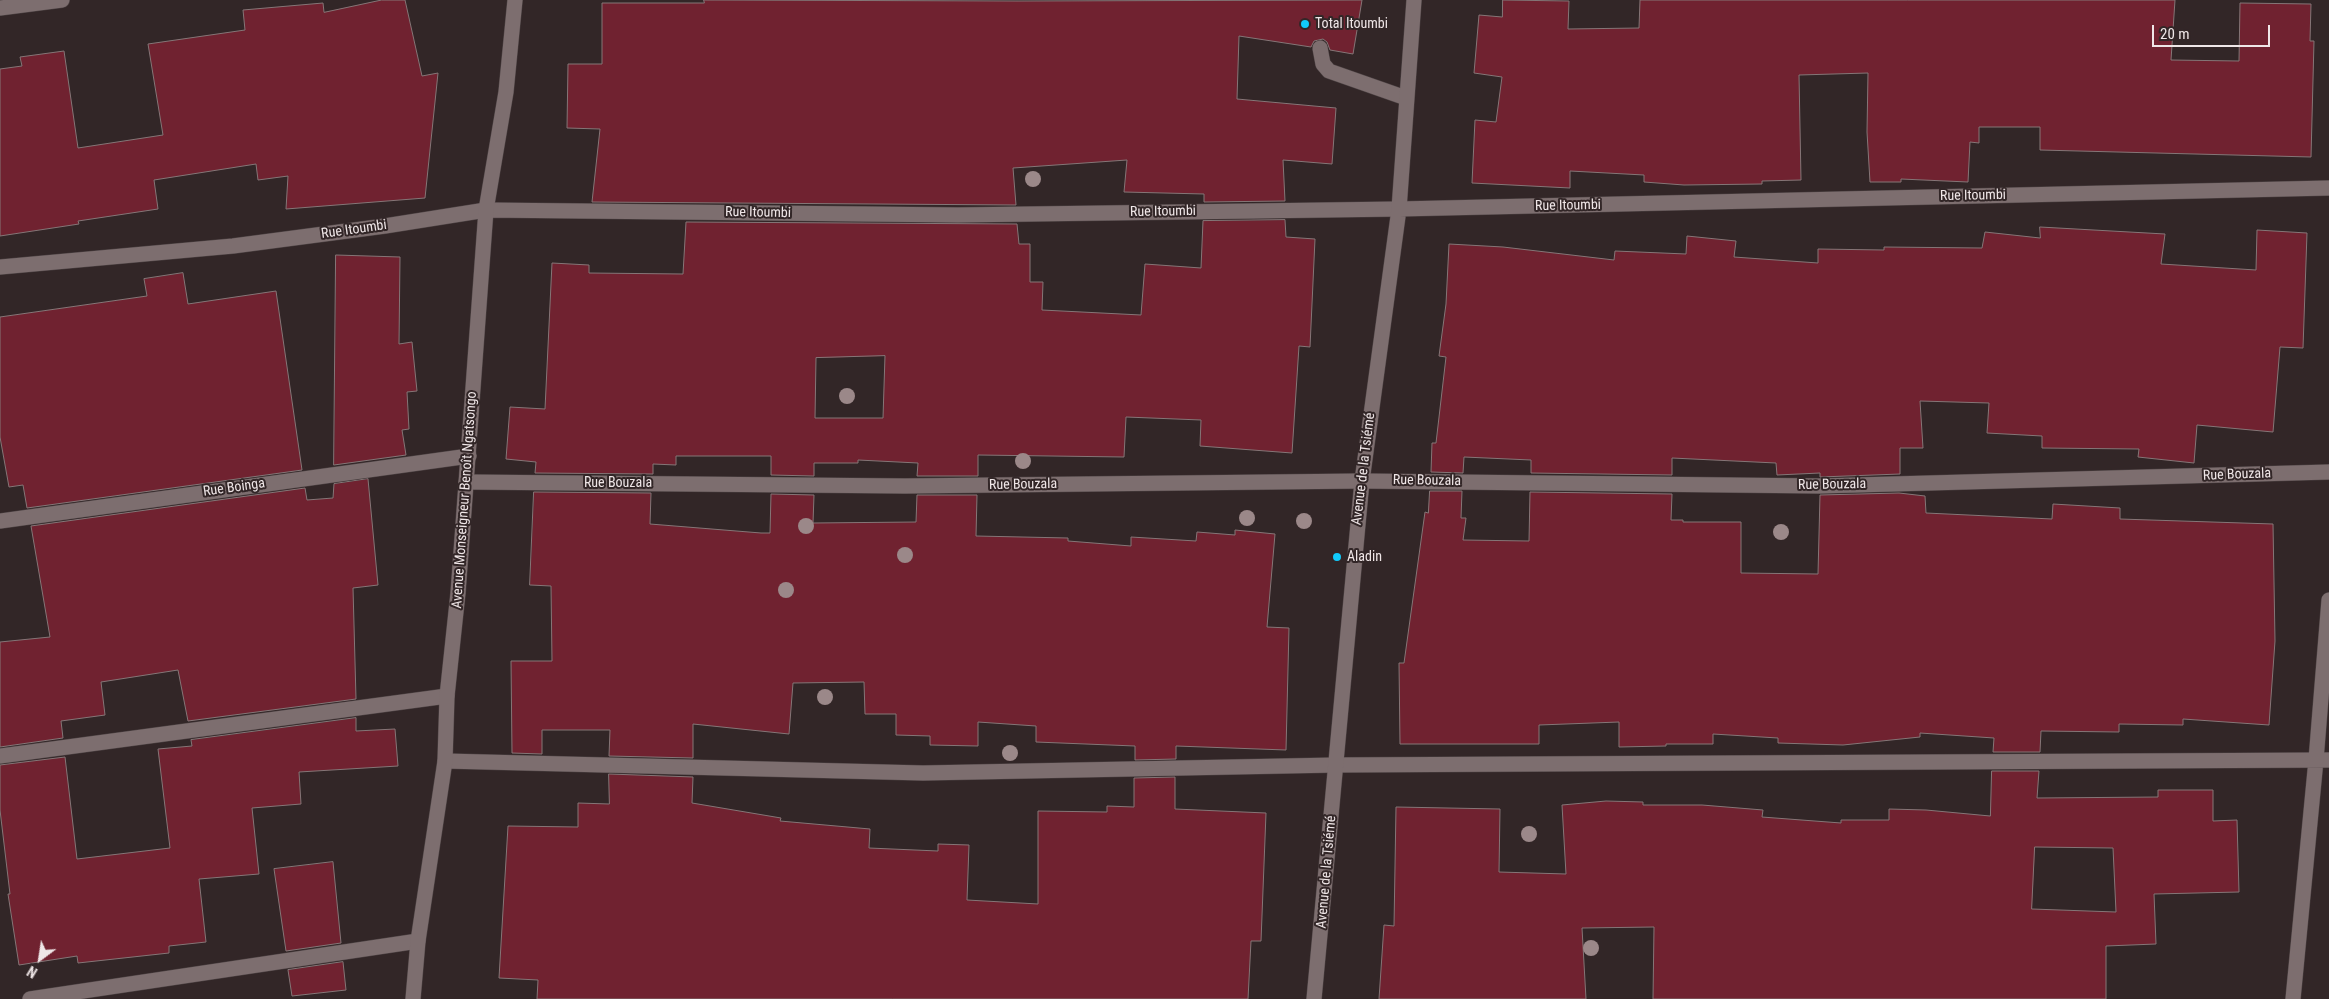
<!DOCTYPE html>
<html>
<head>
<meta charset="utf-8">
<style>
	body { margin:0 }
	#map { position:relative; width:2329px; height:999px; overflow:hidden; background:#322627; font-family:"Roboto Condensed",sans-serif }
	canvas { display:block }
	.north { position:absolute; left:15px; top:934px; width:50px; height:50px; -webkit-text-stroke:4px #322627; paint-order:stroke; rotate:211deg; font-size:14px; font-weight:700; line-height:20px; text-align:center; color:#efe6e7 }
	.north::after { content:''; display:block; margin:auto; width:18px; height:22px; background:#efe6e7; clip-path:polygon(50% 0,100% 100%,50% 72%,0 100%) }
	.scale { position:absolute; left:2152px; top:25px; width:118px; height:22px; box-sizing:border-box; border:2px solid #efe6e7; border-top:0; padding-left:6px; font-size:15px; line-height:18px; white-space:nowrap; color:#efe6e7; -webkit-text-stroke:4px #322627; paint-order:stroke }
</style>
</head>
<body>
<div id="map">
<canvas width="2329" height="999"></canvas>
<div class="north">N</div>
<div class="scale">20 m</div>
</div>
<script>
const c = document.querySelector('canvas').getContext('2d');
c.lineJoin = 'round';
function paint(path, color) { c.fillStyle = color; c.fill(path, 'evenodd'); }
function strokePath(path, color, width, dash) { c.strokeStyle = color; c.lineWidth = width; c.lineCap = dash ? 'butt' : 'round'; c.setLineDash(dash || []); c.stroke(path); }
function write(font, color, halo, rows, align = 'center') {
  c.font = font + ' "Roboto Condensed",sans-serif'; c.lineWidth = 4; c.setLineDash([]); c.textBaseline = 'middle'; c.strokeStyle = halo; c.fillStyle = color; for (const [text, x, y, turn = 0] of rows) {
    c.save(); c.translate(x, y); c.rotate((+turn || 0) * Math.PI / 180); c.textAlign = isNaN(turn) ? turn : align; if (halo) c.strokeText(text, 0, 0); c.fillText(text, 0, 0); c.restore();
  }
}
const building = new Path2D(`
	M382,0H405L422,76L438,73L425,198L286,209L288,176L258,180L256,164L154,180L158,209L78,221L79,224L0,236V69L22,66L20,57L64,51L78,148L163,135L148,44L245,30L243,10L323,3L324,12Z
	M704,0L1017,1L1362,0L1353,54L1330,50L1327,42L1323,39L1314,41L1311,47L1239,36L1237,99L1336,108L1332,164L1283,160L1285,201L1204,202V194L1124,192L1127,160L1013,168L1016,205L592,202L600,129L567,128L568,64H602V3H704Z
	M1503,0L1569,1L1568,29L1639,28L1640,0H2175L2171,60L2239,61L2240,3L2311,4L2310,41H2314L2311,157L2040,150V127H1979V143L1970,142L1968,182L1901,179V182H1870L1867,132L1868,73L1799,75L1801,180L1762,181V184L1684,185L1644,182V175L1570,171V188L1472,183L1475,120L1496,122L1502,77L1474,73L1479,15L1502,17Z
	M1285,220L1286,237L1315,239L1310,347L1299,346L1292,453L1200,446L1201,420L1126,417L1124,457L978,455V476H917L918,463L858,460V463H814V476L771,475V456H676V465L653,464V474L535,473L536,462L506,459L510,407L545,409L552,263L589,265V273L683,274L686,222L1017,224L1019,244H1030V282H1043L1042,310L1141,315L1145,264L1201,268L1203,221ZM885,356L883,418H815L816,358Z
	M2040,227L2165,234L2161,264L2256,270L2257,230L2307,233L2303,348L2280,347L2273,432L2197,425L2194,463L2138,457L2139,449L2042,448V436L1987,433L1989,403L1920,401L1923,448H1900V474L1820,477V473L1777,475L1776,463L1672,458V475L1531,473V460L1464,457L1463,473L1431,472L1432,443H1436L1446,357L1439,356L1446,304L1449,244L1503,247L1614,260L1615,251L1686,254L1687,236L1736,241L1734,257L1818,263V249L1884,250V247L1982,248L1985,232L2040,238Z
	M336,255L400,257L399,344L412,342L417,391L407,392L409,429L402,430L406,455L334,465Z
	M183,273L188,304L276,291L302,470L27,508L23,485L9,487L0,437V317L147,296L144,279Z
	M368,479L378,585L353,588L356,699L188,721L178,670L101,682L105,715L61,721L63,738L0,747V642L50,637L31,526L305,488L307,500L333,498L334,484Z
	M1430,491H1462L1461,518H1466L1463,540L1529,541L1530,492L1672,494L1671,520H1683V522H1741V573L1818,574L1820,495L1899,493L1925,496L1926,513L2052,519L2053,504L2120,508V519L2273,524L2275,641L2269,725L2183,719V725L2119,724V732L2041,731L2040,752H1993L1994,738L1920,733V737L1843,745L1778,743V738L1713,734V744H1666V746L1619,747V722L1539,725V744H1400L1399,663H1404L1425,512L1428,513Z
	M534,492L651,493L650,524L761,533H770L771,494L814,495L813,523L916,522L917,495H977L976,536L1068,538V541L1131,546V537L1196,541L1197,532L1235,535V530L1275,534L1267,627L1289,628L1286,750L1176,746V759L1135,760V746L1036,742V726L978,722V746L930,745V736L896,735V714H865L864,682L793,683L789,734L693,724V758L609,756L610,730H542V754L512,753L511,661H552L551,586L530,585Z
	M356,718V731L395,729L398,766L299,772L301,804L252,808L259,874L199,879L206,942L169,946V953L78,963L77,956L19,965L8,894H10L0,810V765L65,757L77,859L170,848L158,749L192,746L191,740Z
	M1992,771H2039L2037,798L2158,797V790H2213V821L2237,820L2239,892L2154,894L2156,944L2106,946V999H1653L1654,927L1582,928L1586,999H1379L1384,925L1394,926L1396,807L1500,809L1499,872L1566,874L1562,805L1606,801L1643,802V805H1702L1763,810L1762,817L1841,823V820H1889V809L1926,810L1990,816ZM2035,847L2113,848L2116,912L2032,909Z
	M609,774L693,777L692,803L781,818L780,821L870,829L869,848L938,851V844L969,845L967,900L1038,904V811L1107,812V806L1134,807V778L1175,777V809L1266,813L1261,941H1251L1248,999H537L538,980L499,978L508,826L578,827V803L609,804Z
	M333,862L341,943L286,951L274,869Z
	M343,962L346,990L292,996L288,970Z`);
paint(building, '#702230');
strokePath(building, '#857677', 1);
const lane = new Path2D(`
	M1320,48L1323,64L1329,71L1406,98`);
const street = new Path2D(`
	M0,8L62,0
	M0,267L233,246L385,226L486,210L958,215L1399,209
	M466,482L905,486L1362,481L1820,486L2329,472
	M0,521L469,456
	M0,756L447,696
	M445,761L923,773L1336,765L2329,760
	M30,999L418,941
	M2293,999L2316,760L2329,600`);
const secondary = new Path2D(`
	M1399,209L2329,188
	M413,999L418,941L445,761L447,696L458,593L486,210L506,92L515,0
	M1314,999L1362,481L1399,209L1414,0`);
strokePath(lane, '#4d4344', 16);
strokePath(street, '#4d4344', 16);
strokePath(secondary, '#4d4344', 16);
strokePath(lane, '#7d6e6f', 15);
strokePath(street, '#7d6e6f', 15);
strokePath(secondary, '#7d6e6f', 15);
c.fillStyle = '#9b8889';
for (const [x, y] of [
	[1033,179],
	[847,396],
	[1023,461],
	[1247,518],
	[1304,521],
	[806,526],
	[1781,532],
	[905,555],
	[786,590],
	[825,697],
	[1010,753],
	[1529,834],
	[1591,948]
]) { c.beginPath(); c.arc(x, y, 8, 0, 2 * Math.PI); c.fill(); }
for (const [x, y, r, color] of [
	[1305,24,5,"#11cafb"],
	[1337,557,5,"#11cafb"]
]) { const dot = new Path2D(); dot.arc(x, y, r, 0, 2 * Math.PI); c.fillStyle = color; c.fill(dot); strokePath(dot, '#322627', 2); }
write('14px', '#efe6e7', '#322627', [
	["Total Itoumbi",1315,24],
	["Aladin",1347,557]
], 'left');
write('14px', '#efe6e7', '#322627', [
	["Rue Itoumbi",1973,196,-1],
	["Rue Itoumbi",1568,206,-1],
	["Rue Itoumbi",1163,212,-1],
	["Rue Itoumbi",758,213,1],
	["Rue Itoumbi",354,230,-8],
	["Avenue de la Tsiémé",1364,469,-83],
	["Rue Bouzala",2237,475,-2],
	["Rue Bouzala",1427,481,1],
	["Rue Bouzala",618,483],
	["Rue Bouzala",1023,485,-1],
	["Rue Bouzala",1832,485,-1],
	["Rue Boinga",234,488,-8],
	["Avenue Monseigneur Benoît Ngatsongo",465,500,-86],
	["Avenue de la Tsiémé",1327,872,-85]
]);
</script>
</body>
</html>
